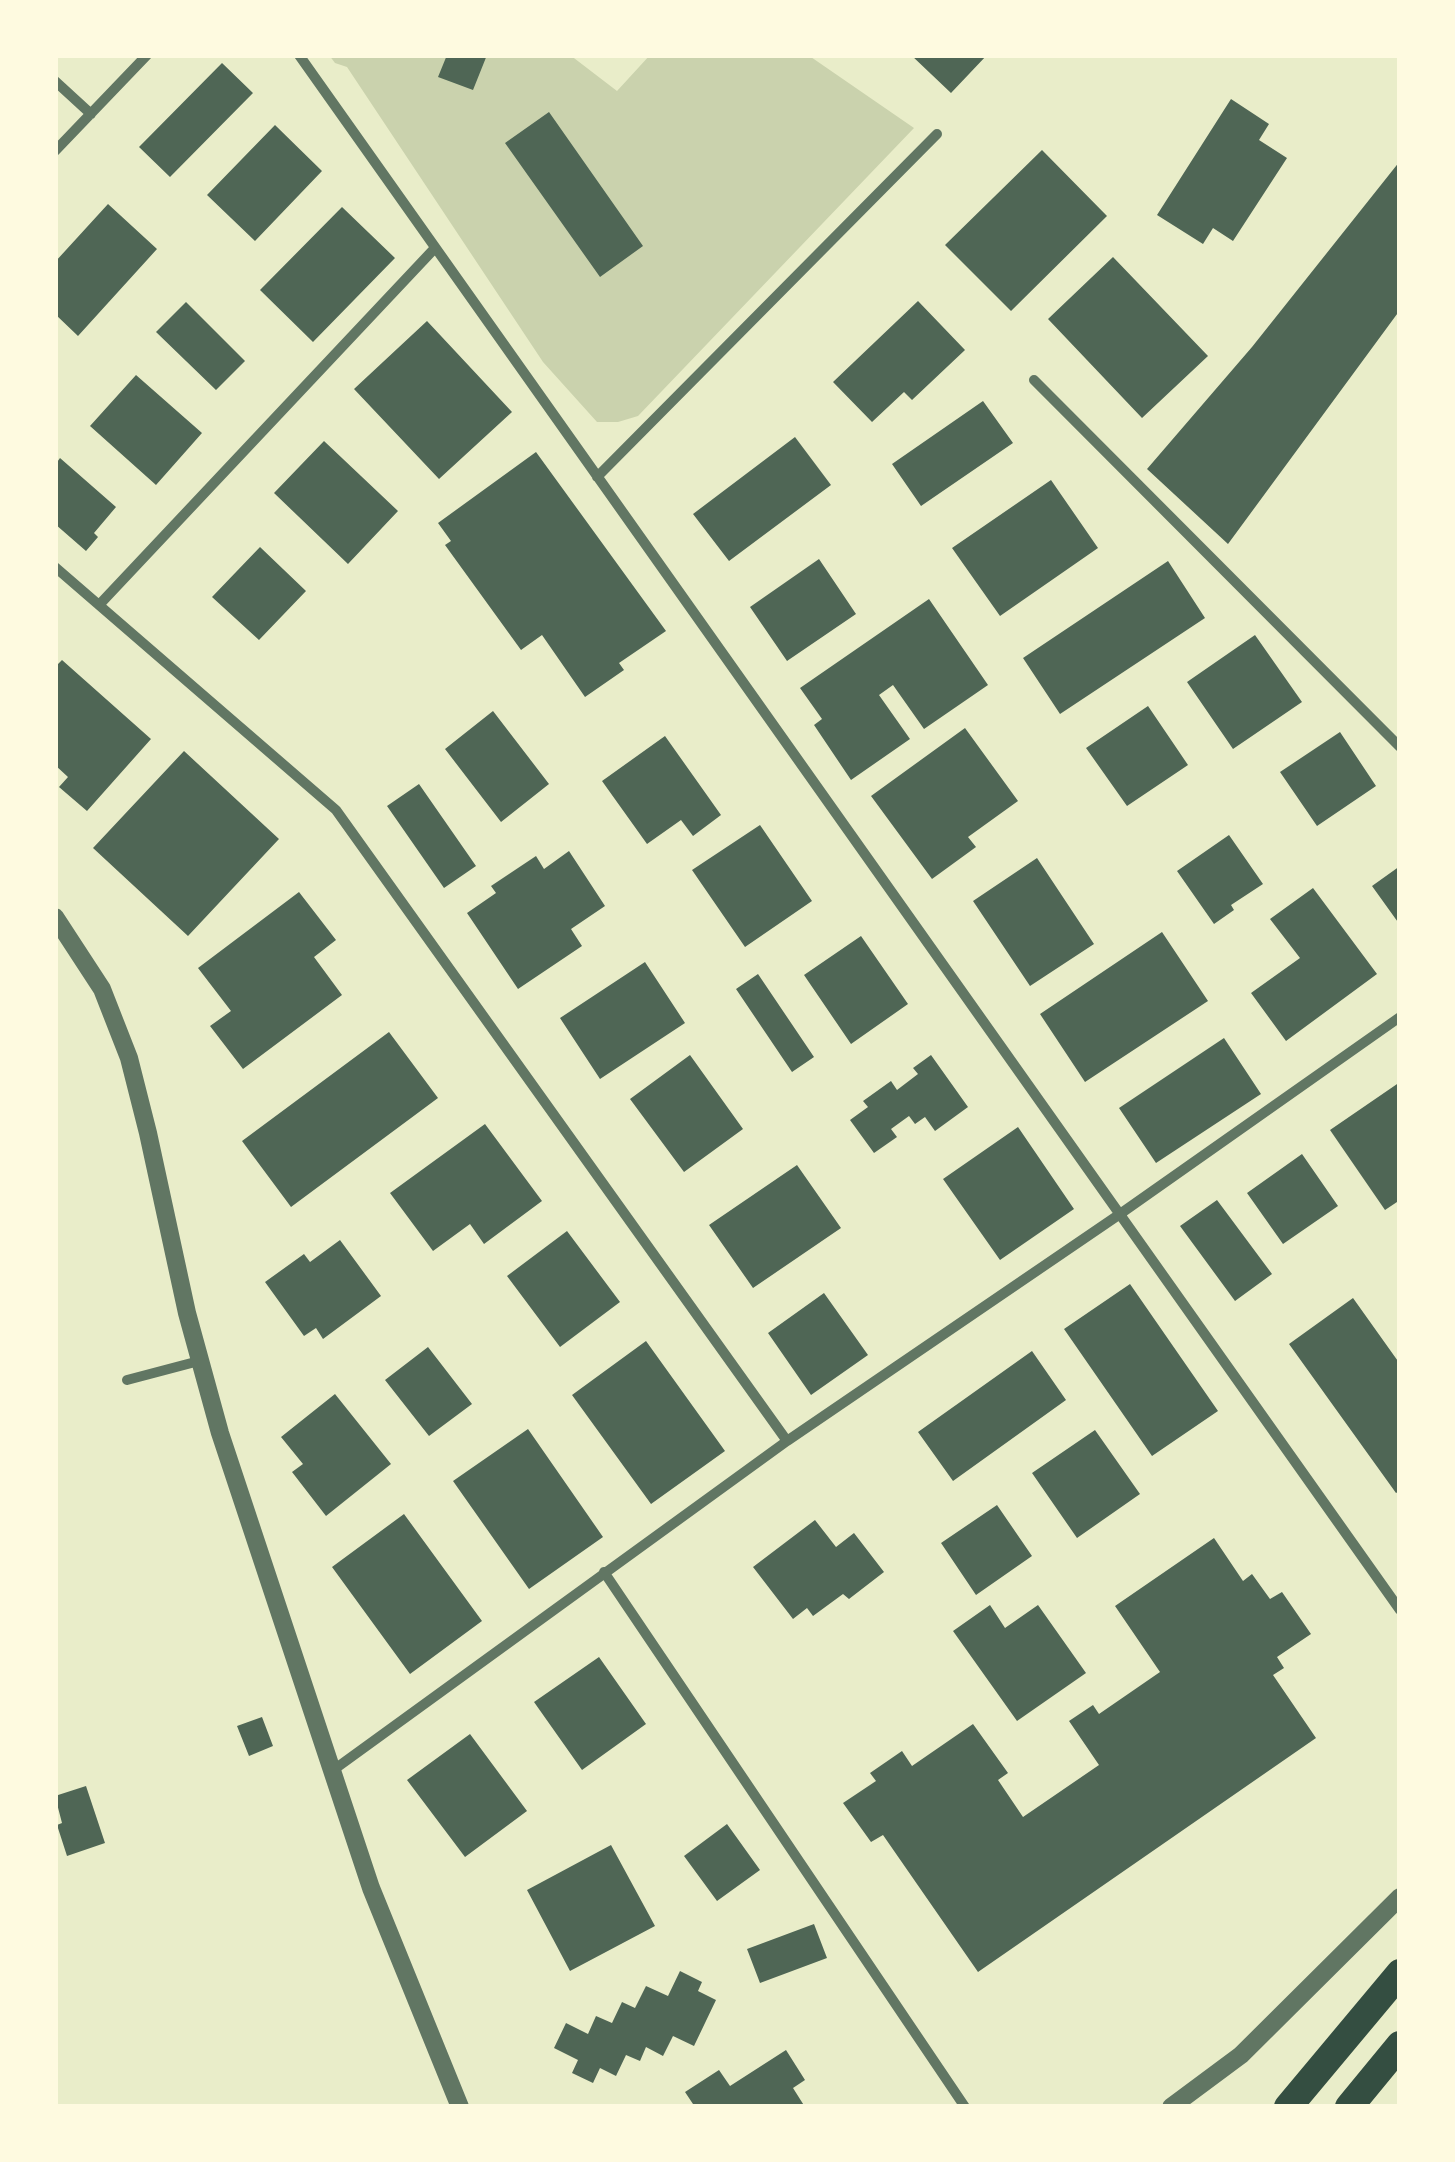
<!DOCTYPE html>
<html>
<head>
<meta charset="utf-8">
<style>
	body { margin:0 }
	#map { position:relative; width:1455px; height:2162px; overflow:hidden; background:#e9edc9; font-family:Spectral,serif }
	canvas { display:block }
	.frame { position:absolute; inset:0; border:58px solid #fefae0; pointer-events:none }
</style>
</head>
<body>
<div id="map">
<canvas width="1455" height="2162"></canvas>
<div class="frame"></div>
</div>
<script>
const c = document.querySelector('canvas').getContext('2d');
c.lineJoin = 'round';
function paint(path, color) { c.fillStyle = color; c.fill(path, 'evenodd'); }
function strokePath(path, color, width, dash) { c.strokeStyle = color; c.lineWidth = width; c.lineCap = dash ? 'butt' : 'round'; c.setLineDash(dash || []); c.stroke(path); }
paint(new Path2D(`
	M329,55H570L617,91L650,55H808L914,128L638,416L618,422H597L543,362L347,67L335,63Z`), '#cad2ad');
paint(new Path2D(`
	M447,55H487L473,90L438,77Z
	M911,55H987L951,93Z
	M222,63L253,93L170,177L139,147Z
	M1231,99L1269,124L1259,140L1287,158L1233,241L1213,228L1203,244L1157,215Z
	M549,112L643,246L600,277L505,143Z
	M275,125L322,171L255,241L207,195Z
	M1042,150L1107,216L1011,311L945,245Z
	M1400,161V310L1228,544L1147,469L1252,347Z
	M108,204L157,249L78,336L55,314V262Z
	M342,207L395,258L313,342L260,290Z
	M1113,257L1208,356L1142,418L1048,319Z
	M918,301L965,350L912,400L904,392L872,422L833,382Z
	M186,302L245,361L216,390L156,332Z
	M427,321L512,412L439,479L354,389Z
	M136,375L202,433L156,485L90,426Z
	M983,401L1013,443L921,506L892,464Z
	M795,437L831,485L729,561L693,514Z
	M324,441L398,511L348,564L274,493Z
	M536,452L666,631L619,663L624,670L585,697L542,635L521,650L445,545L451,541L438,523Z
	M60,458L116,507L94,533L98,537L86,551L55,524V465Z
	M1051,480L1098,548L1000,616L952,548Z
	M260,547L306,591L259,640L212,597Z
	M819,559L856,614L787,661L750,607Z
	M1168,561L1205,618L1060,714L1023,658Z
	M929,599L988,685L924,729L893,685L879,695L910,739L851,780L814,725L822,719L800,688Z
	M1255,635L1302,702L1233,749L1187,682Z
	M62,660L151,739L87,811L59,787L68,777L55,765V667Z
	M1148,706L1188,765L1127,806L1086,748Z
	M493,711L549,784L501,822L445,749Z
	M965,728L1018,801L968,837L976,847L932,879L871,796Z
	M1340,732L1376,786L1317,826L1280,772Z
	M665,736L721,815L693,836L681,820L647,844L602,781Z
	M184,751L279,839L188,936L93,848Z
	M419,784L476,866L444,888L387,806Z
	M760,825L812,901L745,947L692,870Z
	M1229,835L1263,884L1231,905L1234,910L1214,924L1177,871Z
	M569,851L605,906L571,929L582,946L518,989L467,913L496,893L491,886L536,856L544,869Z
	M1037,858L1094,944L1030,986L973,901Z
	M1400,866V925L1372,886Z
	M1313,888L1377,974L1286,1041L1251,993L1300,958L1270,919Z
	M299,892L336,940L314,957L342,995L243,1069L210,1026L231,1011L198,968Z
	M1162,932L1208,1001L1085,1082L1040,1014Z
	M861,936L908,1004L851,1044L804,975Z
	M645,962L685,1023L600,1079L560,1018Z
	M758,974L814,1057L792,1072L736,989Z
	M389,1032L438,1098L291,1207L242,1141Z
	M1224,1038L1261,1094L1156,1163L1119,1108Z
	M690,1055L743,1129L684,1172L630,1099Z
	M931,1055L968,1107L935,1131L925,1117L915,1124L909,1116L891,1129L897,1137L874,1153L850,1120L868,1107L863,1101L891,1081L897,1090L918,1074L913,1068Z
	M1400,1082V1200L1385,1210L1330,1130Z
	M485,1124L542,1201L484,1244L470,1224L433,1251L390,1193Z
	M1018,1127L1074,1209L1000,1260L943,1179Z
	M1302,1154L1338,1206L1283,1244L1247,1193Z
	M797,1165L841,1228L753,1288L709,1225Z
	M1217,1200L1272,1274L1235,1301L1180,1226Z
	M567,1231L620,1302L560,1347L507,1276Z
	M340,1240L381,1296L323,1339L316,1328L304,1336L265,1282L304,1254L310,1262Z
	M1130,1284L1218,1411L1152,1456L1064,1329Z
	M824,1293L868,1355L811,1395L768,1333Z
	M1353,1298L1400,1364V1491L1396,1493L1289,1344Z
	M646,1341L725,1451L651,1504L572,1395Z
	M428,1347L472,1404L429,1436L385,1380Z
	M1032,1351L1066,1400L953,1481L918,1432Z
	M335,1394L391,1464L326,1516L292,1472L303,1464L281,1437Z
	M528,1429L603,1537L529,1589L453,1481Z
	M1095,1430L1140,1494L1077,1538L1032,1473Z
	M997,1505L1032,1556L976,1595L941,1543Z
	M404,1514L482,1621L410,1674L332,1567Z
	M815,1520L836,1547L854,1533L884,1572L849,1599L843,1594L813,1616L807,1608L793,1619L753,1567Z
	M1214,1538L1243,1581L1252,1574L1270,1599L1282,1592L1311,1634L1277,1657L1284,1668L1273,1675L1316,1738L978,1972L883,1835L871,1842L843,1803L876,1781L870,1773L902,1751L912,1766L973,1724L1008,1773L998,1780L1023,1817L1099,1765L1069,1721L1093,1705L1099,1714L1160,1672L1115,1606Z
	M990,1605L1005,1628L1038,1605L1086,1673L1017,1721L953,1631Z
	M599,1657L646,1724L582,1770L534,1702Z
	M262,1717L273,1746L249,1756L237,1726Z
	M470,1734L527,1811L465,1857L407,1780Z
	M86,1786L105,1843L67,1856L57,1825L62,1823L55,1796Z
	M727,1824L760,1870L717,1901L684,1856Z
	M611,1845L655,1926L570,1971L527,1890Z
	M814,1924L827,1958L760,1983L747,1949Z
	M680,1971L702,1982L698,1991L716,2000L694,2046L673,2036L663,2056L646,2047L640,2061L626,2055L616,2076L600,2068L593,2083L572,2073L578,2060L554,2048L566,2023L588,2034L596,2016L612,2023L622,2002L635,2008L646,1986L668,1996Z
	M786,2050L805,2080L793,2088L805,2107H695L685,2092L719,2070L730,2086Z`), '#4f6655');
strokePath(new Path2D(`
	M299,55L1400,1610
	M55,81L91,114
	M55,151L147,55
	M1034,380L1400,747
	M597,477L937,134
	M55,567L336,810L787,1441
	M99,605L435,248
	M127,1380L199,1361
	M604,1572L965,2107
	M332,1771L787,1441L1120,1214L1400,1017`), '#617663', 10);
strokePath(new Path2D(`
	M55,917L102,989L129,1058L148,1133L187,1313L220,1433L371,1888L460,2107
	M1171,2107L1241,2055L1400,1897`), '#617663', 18);
strokePath(new Path2D(`
	M1288,2107L1400,1973
	M1349,2107L1400,2045`), '#344e41', 28);
</script>
</body>
</html>
